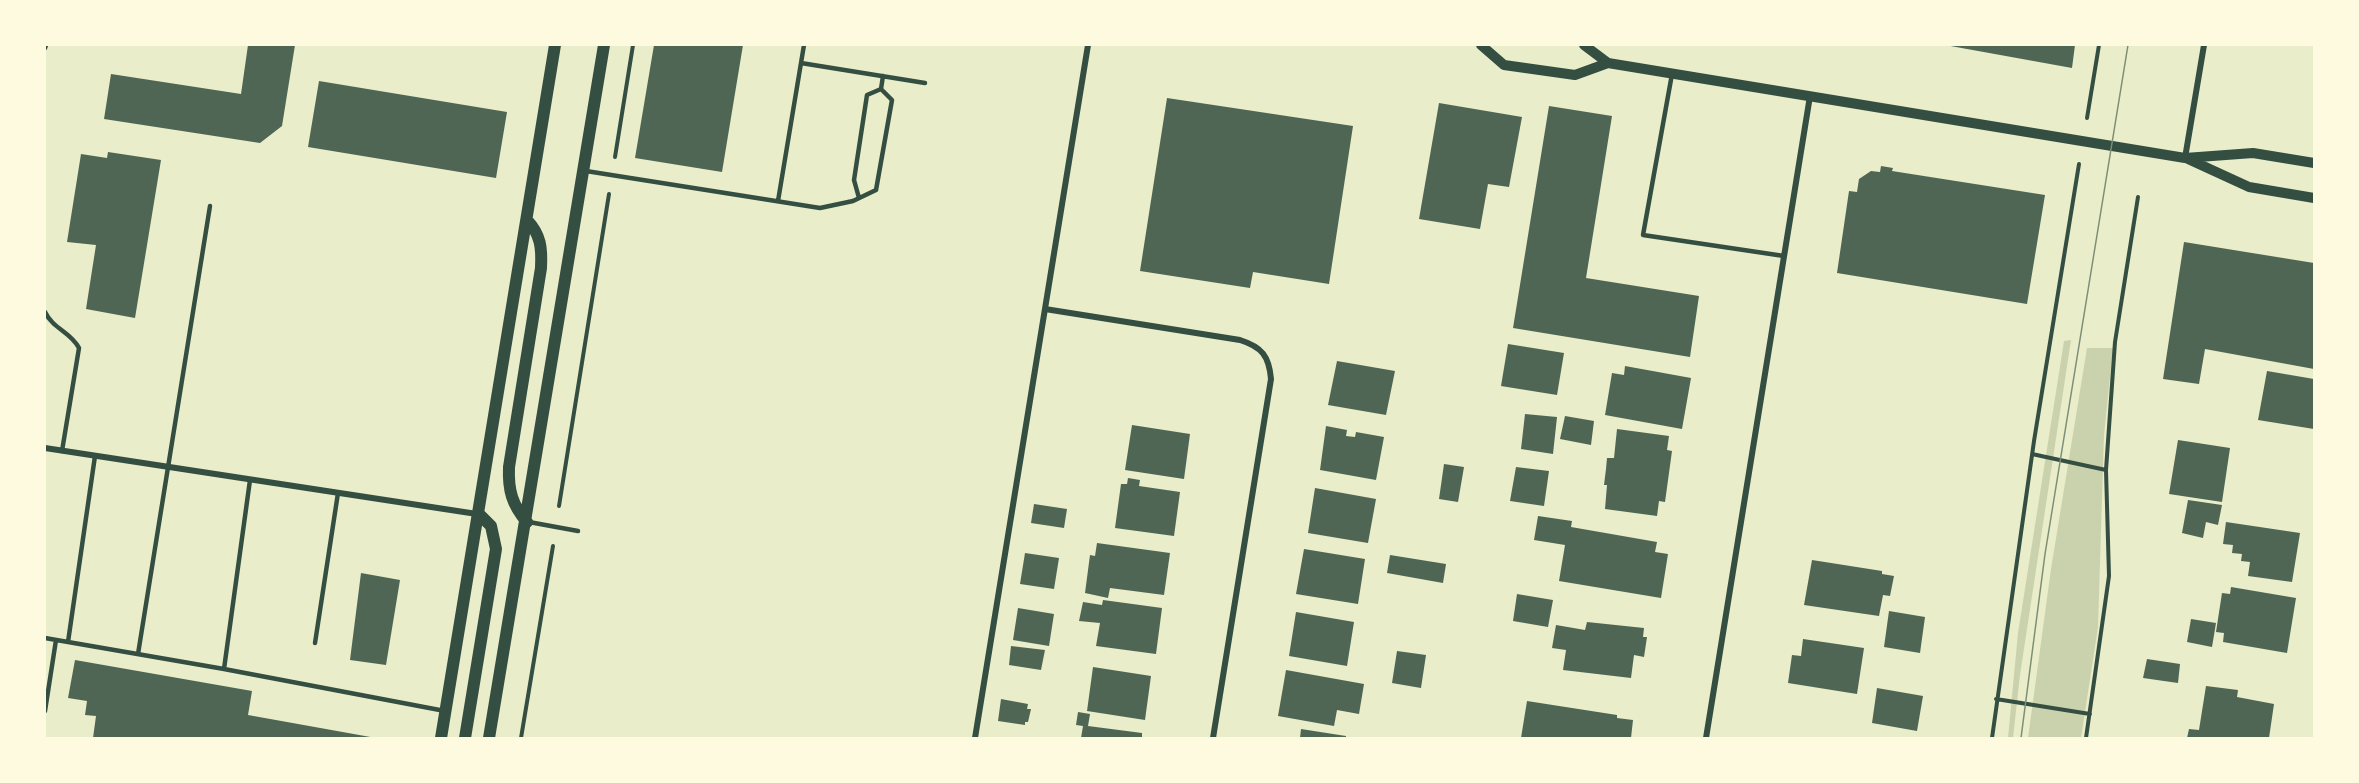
<!DOCTYPE html>
<html>
<head>
<meta charset="utf-8">
<style>
	body { margin:0 }
	#map { position:relative; width:2359px; height:783px; overflow:hidden; background:#e9edc9; font-family:"DM Sans",sans-serif }
	canvas { display:block }
	.frame { position:absolute; inset:0; border:46px solid #fefae0; pointer-events:none }
</style>
</head>
<body>
<div id="map">
<canvas width="2359" height="783"></canvas>
<div class="frame"></div>
</div>
<script>
const c = document.querySelector('canvas').getContext('2d');
c.lineJoin = 'round';
function paint(path, color) { c.fillStyle = color; c.fill(path, 'evenodd'); }
function strokePath(path, color, width, dash) { c.strokeStyle = color; c.lineWidth = width; c.lineCap = dash ? 'butt' : 'round'; c.setLineDash(dash || []); c.stroke(path); }
paint(new Path2D(`
	M2071,340L2020,675L2013,738H2008L2018,633L2064,341Z
	M2087,348H2113L2104,435L2098,627L2081,738H2028L2051,569Z`), '#cad2ad');
paint(new Path2D(`
	M248,45H295L282,126L260,143L104,119L111,74L241,94Z
	M654,45H743L722,172L635,158Z
	M1945,45H2075L2072,68Z
	M319,81L507,112L496,178L308,147Z
	M1167,98L1353,126L1329,284L1253,272L1250,288L1140,271Z
	M1439,103L1522,117L1509,187L1488,184L1480,229L1419,219Z
	M1549,106L1612,116L1586,278L1699,296L1690,357L1513,328Z
	M108,152L161,160L135,318L86,309L96,245L67,242L81,154L107,158Z
	M1881,166L1893,168L1892,171L2045,195L2027,304L1837,273L1849,191L1857,192L1859,179L1871,171L1880,172Z
	M2184,242L2314,263V369L2205,349L2199,384L2163,379Z
	M1508,344L1564,353L1557,395L1501,386Z
	M1337,361L1395,371L1386,415L1328,405Z
	M1625,366L1691,378L1682,429L1605,415L1612,373L1624,375Z
	M2267,371L2314,379V429L2258,420Z
	M1525,414L1557,417L1553,454L1521,449Z
	M1565,416L1594,421L1591,445L1560,439Z
	M1132,425L1190,434L1184,479L1125,470Z
	M1326,426L1347,430L1346,436L1355,437L1356,432L1384,437L1376,480L1320,470Z
	M1617,429L1669,436L1667,450L1672,451L1665,502L1659,501L1657,516L1605,509L1607,485H1604L1606,469L1607,458H1614Z
	M2178,440L2230,448L2222,502L2169,494Z
	M1444,464L1464,467L1458,502L1439,499Z
	M1516,467L1549,471L1544,506L1510,501Z
	M1128,478L1140,480L1139,486L1180,492L1174,536L1115,528L1121,484H1127Z
	M1315,488L1376,499L1368,543L1308,533Z
	M2188,500L2222,505L2218,525L2206,522L2203,538L2182,533Z
	M1034,504L1067,509L1064,528L1031,523Z
	M1538,516L1572,521L1571,527L1657,542L1655,552L1668,554L1661,598L1559,581L1565,545L1534,540Z
	M2226,522L2300,533L2292,582L2248,576L2250,562L2241,561L2242,554L2232,553L2233,545L2223,544Z
	M1097,543L1170,553L1164,595L1110,588L1108,598L1085,593L1090,555L1095,556Z
	M1304,549L1365,559L1358,604L1296,594Z
	M1025,553L1059,558L1054,589L1020,584Z
	M1390,555L1446,564L1443,583L1387,573Z
	M1812,560L1882,571V574L1894,576L1890,596L1883,595L1879,616L1804,605Z
	M361,573L400,580L386,665L350,660Z
	M2231,587L2296,598L2287,653L2223,642L2224,633L2216,632L2222,593L2230,594Z
	M1517,594L1553,600L1548,627L1513,621Z
	M1103,600L1162,608L1156,654L1096,646L1100,623L1079,621L1083,602L1102,605Z
	M1018,608L1054,614L1049,646L1013,640Z
	M1889,611L1925,617L1920,653L1884,647Z
	M1296,612L1354,622L1347,666L1289,656Z
	M2191,619L2216,623L2212,647L2187,642Z
	M1587,622L1644,628L1643,637H1647L1644,657L1634,655L1631,678L1563,670L1566,650L1552,648L1556,625L1585,630Z
	M1803,639L1864,648L1857,694L1788,683L1792,655L1801,656Z
	M1011,646L1045,650L1041,670L1009,665Z
	M1397,651L1426,655L1421,688L1392,683Z
	M2147,659L2180,664L2178,683L2143,678Z
	M75,660L252,691L248,715L376,738H93L96,716L85,715L87,701L68,698Z
	M1093,667L1151,676L1145,720L1087,711Z
	M1286,670L1364,684L1359,714L1337,710L1334,726L1278,716Z
	M2206,686L2238,690L2237,697L2274,704L2269,738H2187L2189,729L2199,730Z
	M1877,688L1923,696L1917,731L1872,723Z
	M1001,699L1028,704L1027,709H1031L1028,722H1025V725L998,721Z
	M1527,701L1617,715V718L1633,720L1631,738H1521Z
	M1078,712L1090,714L1088,726L1142,733V738H1081L1083,726L1076,725Z
	M1301,729L1346,736V738H1300Z`), '#4f6655');
strokePath(new Path2D(`
	M2087,118L2099,45
	M615,157L633,45
	M2032,454L2106,470
	M559,506L609,194
	M1996,699L2090,714
	M521,738L553,546
	M1992,738L2034,441L2079,164
	M2086,738L2109,576L2106,470L2115,342L2138,197`), '#344e41', 4);
strokePath(new Path2D(`
	M45,48L46,45
	M801,63L925,83
	M1672,74L1643,235L1784,256
	M586,171L820,208L853,201L876,190L892,100L881,89L883,76
	M859,198L854,180L867,95L881,89
	M778,201L804,45
	M45,312C53,329 71,332 79,348L62,451
	M95,456L68,642L224,669L250,480
	M529,522L578,531
	M45,638L68,642
	M315,643L338,493
	M138,654L210,206
	M224,669L445,711
	M45,711L56,640`), '#344e41', 4.5);
strokePath(new Path2D(`
	M2185,158L2204,45
	M1045,309L1240,340C1262,347 1269,356 1271,379L1213,738
	M45,448L477,514
	M975,738L1088,45
	M1706,738L1810,96`), '#344e41', 6);
strokePath(new Path2D(`
	M1481,45L1504,65L1575,75L1608,63L2185,158L2253,153L2314,163
	M1584,45L1608,63
	M2188,159L2249,187L2314,198`), '#344e41', 10);
strokePath(new Path2D(`
	M527,522C512,505 508,490 509,467L541,268C542,248 541,235 527,220
	M441,738L555,45
	M465,738L496,549L491,526L479,514
	M489,738L604,45`), '#344e41', 12);
strokePath(new Path2D(`
	M2021,738L2045,554L2128,45`), '#7c8e77', 1.5);
</script>
</body>
</html>
